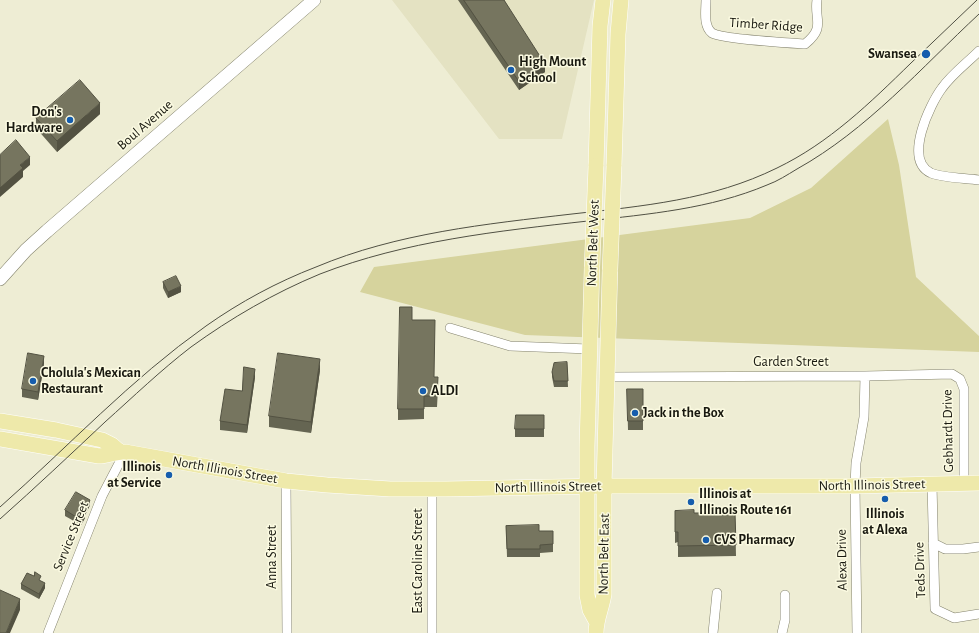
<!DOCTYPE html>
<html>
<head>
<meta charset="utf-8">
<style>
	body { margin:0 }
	canvas { display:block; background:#eeedd4 }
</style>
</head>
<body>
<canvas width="979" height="633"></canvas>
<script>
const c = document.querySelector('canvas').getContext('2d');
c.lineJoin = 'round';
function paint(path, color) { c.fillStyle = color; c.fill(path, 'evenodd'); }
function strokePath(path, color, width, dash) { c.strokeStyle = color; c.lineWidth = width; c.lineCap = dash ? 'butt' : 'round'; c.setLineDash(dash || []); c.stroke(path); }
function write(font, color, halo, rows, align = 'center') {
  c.font = font + ' "Alegreya Sans",sans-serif'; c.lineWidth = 3; c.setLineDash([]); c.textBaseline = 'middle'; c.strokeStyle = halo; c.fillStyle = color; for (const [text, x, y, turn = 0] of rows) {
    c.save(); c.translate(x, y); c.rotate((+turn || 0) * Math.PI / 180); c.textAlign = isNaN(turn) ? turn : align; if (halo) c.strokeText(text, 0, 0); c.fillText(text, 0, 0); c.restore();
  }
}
paint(new Path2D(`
	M392,0H594L562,139H499Z`), '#e4e2c2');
paint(new Path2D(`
	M888,119L899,165L916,277L979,336V352L525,335L360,292L374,267L750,218L811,188Z`), '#d6d39d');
const street = new Path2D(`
	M706,0C706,10 703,26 712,33C721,39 790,43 805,44C826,27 814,20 817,0
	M979,51C967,63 952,74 942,88C930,104 903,160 931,173C943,178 965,178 979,180
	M450,328L510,346L589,349
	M606,377L865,376L952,374L960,379L964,389V483
	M286,481L287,633
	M932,484L935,609L954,618L979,614
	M432,489V633
	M933,543L945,549H963L979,547
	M48,633L102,496L125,452
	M713,633L717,593
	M782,633L785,620V595
	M857,633L855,486L856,463L864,417L865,376`);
const secondary = new Path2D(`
	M0,279L26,250L47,231L314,0`);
const primary = new Path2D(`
	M596,166L600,26L603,0
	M614,166L618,34L621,0
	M592,267L587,447V595L590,610L596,621
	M0,421L56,430L102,440L112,445L120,452
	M0,439L99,456C107,456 118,451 125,452L286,481L327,485L390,489H446L604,486H855L979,483
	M596,633C596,619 602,608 604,594V486L610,270`);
strokePath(street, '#84836d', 10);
strokePath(secondary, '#84836d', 14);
strokePath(primary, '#fff', 16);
strokePath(street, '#fff', 9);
strokePath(secondary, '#fff', 13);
strokePath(primary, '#eee9aa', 15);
strokePath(new Path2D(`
	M0,507C68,447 131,379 206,326C240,302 277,282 316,267C397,233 486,224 572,214C643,206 712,200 777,168C829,143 870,103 911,63C933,42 955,21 977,0
	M0,519C36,487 70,455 105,422C133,397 161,370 191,347C231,318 274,293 320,274C405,241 498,231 588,221C649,214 710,209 767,185C778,181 787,175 797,169C867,130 921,68 979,14`), '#505043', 1);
const primaryBridge = new Path2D(`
	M592,267L596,166
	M610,270L614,166`);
strokePath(primaryBridge, '#fff', 16, []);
strokePath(primaryBridge, '#eee9aa', 15);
paint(new Path2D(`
	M458,0H504L545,72L519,90Z
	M100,114L57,152L36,128V118Z
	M163,282L181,292L168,298L163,288Z
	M412,320L438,388L437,407H424V419L398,420V409Z
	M567,362L568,387H554L552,377V372Z
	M44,364L38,400L22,397V389Z
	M320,370L311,433L269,427V416Z
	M255,377L247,433L220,430V421L242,391Z
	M627,389H643V430H628Z
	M544,415V437H515V429Z
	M90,505L85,515V518L81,525L65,516V510Z
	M675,511L694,513H735L736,556L678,557V542L675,543Z
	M506,526L539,531H553V552L540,553V557H507Z
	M41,581L45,588L39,599L21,589V584Z`), '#656552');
paint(new Path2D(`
	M545,64V72L519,90V81Z
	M100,103V114L57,152V141Z
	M30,157V165L23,171V177L0,197V188L20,165Z
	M181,286V292L168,298V292Z
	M44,356V364L38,400V392Z
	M320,359V370L311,433V422Z
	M255,369V377L247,433V425Z
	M90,500V505L85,515V518L81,525V520L84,512Z
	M45,583V588L39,599V594Z
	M20,599V610L10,633H6Z`), '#535242');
const building = new Path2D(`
	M464,0H504L545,64L519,81Z
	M80,80L100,103L57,141L36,118Z
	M16,140L30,157L20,165L23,168L0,188V155Z
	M176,276L181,286L168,292L163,282Z
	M400,307H412V320H435L434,377H438L437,396H424V409H398Z
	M28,353L44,356L38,392L22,389Z
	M278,353L320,359L311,422L269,416Z
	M567,362L568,381H554L552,372L554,363Z
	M244,367L255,369L247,425L220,421L225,389L242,391Z
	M627,389H643V421H628Z
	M516,415H544V429H515Z
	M76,492L90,500L84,512H85L81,520L65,510Z
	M694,510V513H735L736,545L678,546V532H675V511Z
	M539,525V531H553V544L540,545V549H507L506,526Z
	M35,572L41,576L39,580L45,583L39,594L21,584L27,573L34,576Z
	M0,590L20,599L6,633H0Z`);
paint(building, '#76755f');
strokePath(building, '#535242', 1);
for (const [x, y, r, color] of [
	[926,54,5,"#165dad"],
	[511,70,4,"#165dad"],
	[70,120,4,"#165dad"],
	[33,381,4,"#165dad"],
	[423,391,4,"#165dad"],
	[635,413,4,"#165dad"],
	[169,475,4,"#165dad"],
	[885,499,4,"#165dad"],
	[691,502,4,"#165dad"],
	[706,540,4,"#165dad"]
]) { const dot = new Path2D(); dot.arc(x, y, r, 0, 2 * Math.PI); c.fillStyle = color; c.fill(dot); strokePath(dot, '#fbfae1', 1.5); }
write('14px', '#191910', '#fbfae1', [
	["Timber Ridge",766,25,4],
	["Boul Avenue",145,125,-41],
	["North Belt West",593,243,-88],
	["Garden Street",791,362],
	["Gebhardt Drive",948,431,-91],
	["North Illinois Street",225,470,10],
	["North Illinois Street",872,485,-1],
	["North Illinois Street",548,487,-1],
	["Service Street",71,536,-68],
	["North Belt East",604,554,-89],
	["Anna Street",272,557,-90],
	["Alexa Drive",842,560,-91],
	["East Caroline Street",418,561,-90],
	["Teds Drive",920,570,-92]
]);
write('bold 14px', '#191910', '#fbfae1', [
	["Swansea",917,54,"right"],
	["High Mount",519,62],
	["School",519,78],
	["Don's",62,112,"right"],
	["Hardware",62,128,"right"],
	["Cholula's Mexican",41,373],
	["Restaurant",41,389],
	["ALDI",431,391],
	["Jack in the Box",643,413],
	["Illinois",161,467,"right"],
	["at Service",161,483,"right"],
	["Illinois at",699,494],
	["Illinois Route 161",699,510],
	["Illinois",885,514,"center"],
	["at Alexa",885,530,"center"],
	["CVS Pharmacy",714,540]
], 'left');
</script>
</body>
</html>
